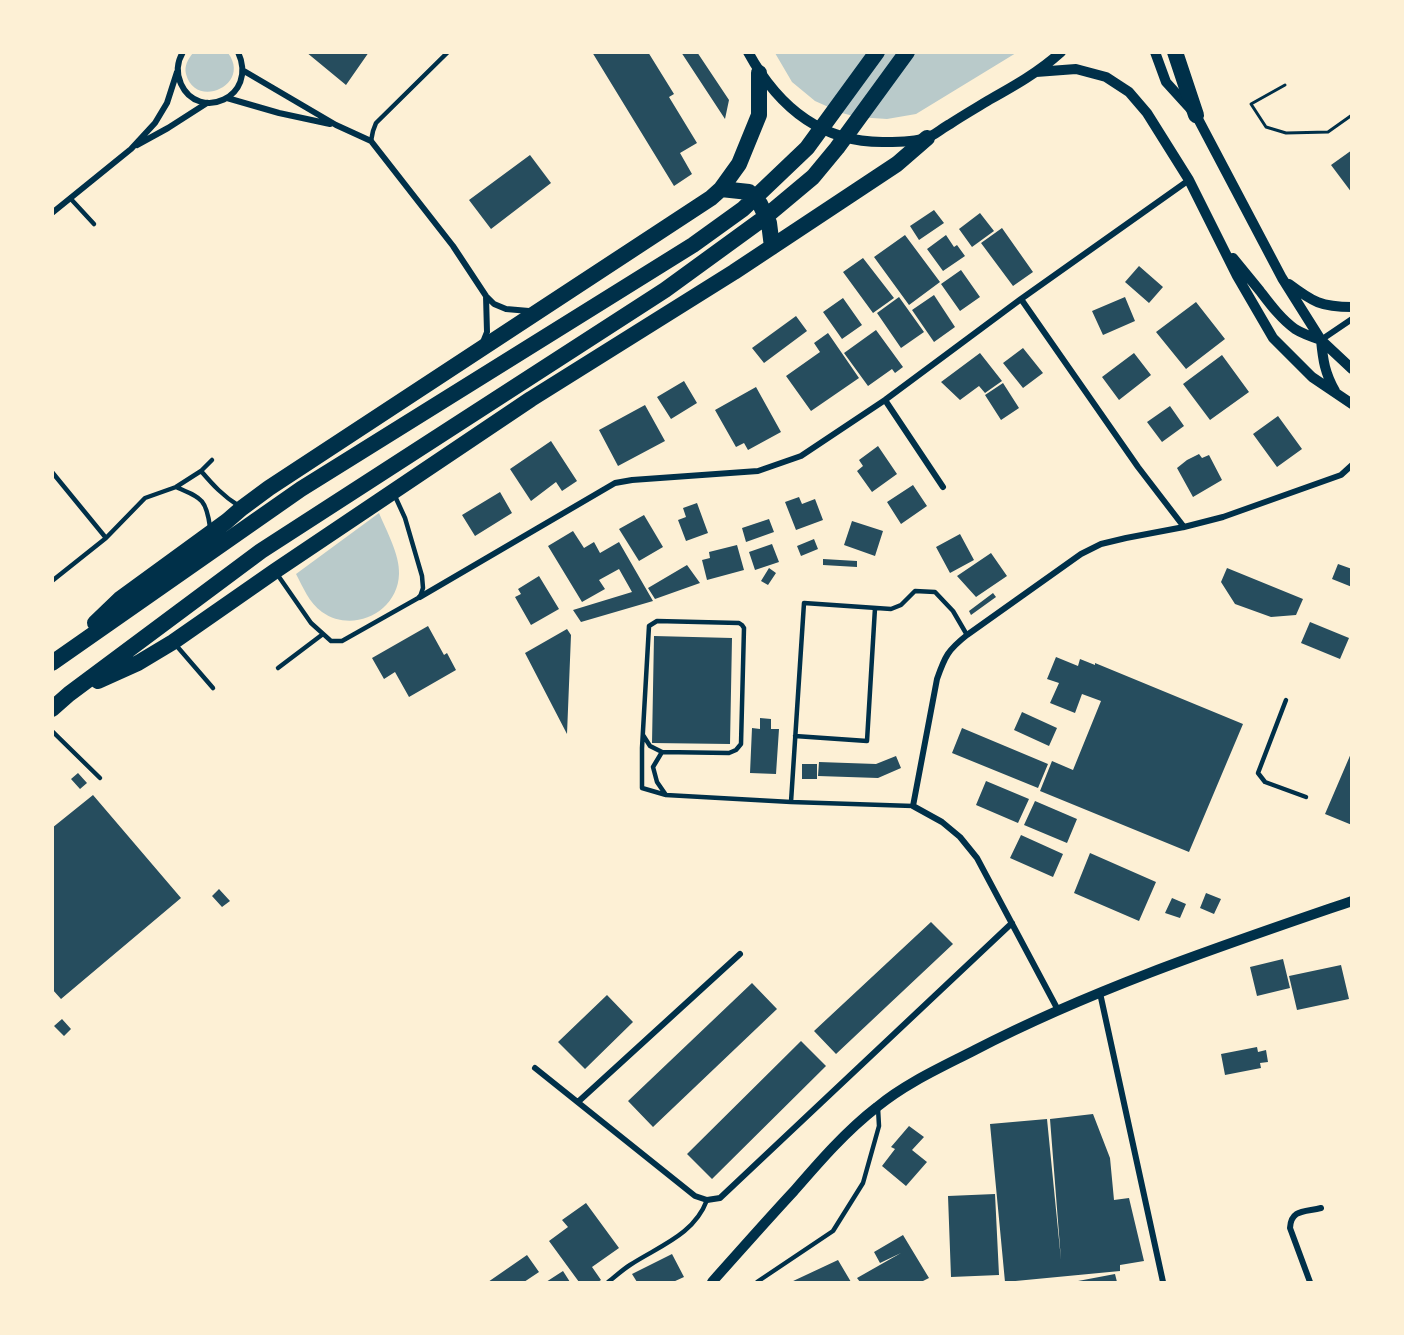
<!DOCTYPE html>
<html>
<head>
<meta charset="utf-8">
<style>
	body { margin:0 }
	#map { position:relative; width:1404px; height:1335px; overflow:hidden; background:#fdf0d5; font-family:"Fira Sans Condensed",sans-serif }
	canvas { display:block }
	.frame { position:absolute; inset:0; border:54px solid #fdf0d5; pointer-events:none }
</style>
</head>
<body>
<div id="map">
<canvas width="1404" height="1335"></canvas>
<div class="frame"></div>
</div>
<script>
const c = document.querySelector('canvas').getContext('2d');
c.lineJoin = 'round';
function paint(path, color) { c.fillStyle = color; c.fill(path, 'evenodd'); }
function strokePath(path, color, width, dash) { c.strokeStyle = color; c.lineWidth = width; c.lineCap = dash ? 'butt' : 'round'; c.setLineDash(dash || []); c.stroke(path); }
paint(new Path2D(`
	M193,53H228C252,85 195,110 186,74C184,66 188,59 193,53Z
	M775,53H1016L916,114L887,119L857,117L842,113L815,101L792,82Z
	M379,513C386,530 400,555 399,574C398,612 353,634 322,612C309,603 303,587 296,574Z`), '#b9caca');
paint(new Path2D(`
	M306,52H369L346,85Z
	M592,52H648L674,94L669,97L697,143L680,153L692,174L674,186Z
	M681,52H697L729,100L725,119Z
	M1352,150V193L1331,165Z
	M530,155L551,183L491,229L469,200Z
	M934,210L944,223L919,240L910,226Z
	M980,213L994,231L972,247L959,229Z
	M1002,228L1033,272L1013,286L981,243Z
	M905,235L940,282L909,305L874,257Z
	M946,235L954,247L957,245L965,256L943,271L927,249Z
	M863,258L894,298L873,313L843,272Z
	M1139,266L1163,287L1149,303L1125,282Z
	M961,270L980,297L960,311L941,284Z
	M934,295L955,327L934,342L912,310Z
	M899,297L924,332L901,348L877,313Z
	M1125,297L1135,321L1103,335L1092,311Z
	M843,298L862,325L842,339L823,312Z
	M1196,302L1225,339L1186,369L1156,332Z
	M796,316L807,331L764,363L752,348Z
	M876,330L903,367L895,373L892,369L868,386L844,353Z
	M828,333L859,378L811,411L786,376L820,352L814,343Z
	M1023,348L1043,373L1023,388L1003,363Z
	M980,353L1002,381L985,393L979,386L960,400L941,382Z
	M1134,353L1151,375L1119,400L1102,377Z
	M1222,355L1249,392L1210,420L1183,384Z
	M684,381L697,403L671,419L657,397Z
	M1003,383L1019,408L1001,420L985,395Z
	M756,387L781,432L748,450L744,443L736,447L715,410Z
	M645,405L665,441L618,466L599,430Z
	M1170,406L1184,426L1162,442L1147,422Z
	M1278,416L1302,449L1277,467L1253,434Z
	M551,441L577,481L562,491L556,482L531,501L510,469Z
	M878,446L897,474L872,492L857,471L863,466L859,460Z
	M1199,454L1202,458L1209,455L1222,480L1193,497L1177,468L1187,460Z
	M913,485L927,506L901,524L887,502Z
	M500,492L512,513L475,536L462,515Z
	M799,497L802,504L815,499L823,520L796,530L785,502Z
	M697,503L708,533L686,541L678,520L686,517L683,508Z
	M644,515L663,547L639,561L619,529Z
	M769,519L774,532L746,542L742,528Z
	M852,521L883,531L875,556L844,545Z
	M573,531L584,548L594,542L600,553L619,542L653,601L581,622L573,610L632,592L619,569L599,580L605,589L582,602L548,546Z
	M960,534L974,560L950,573L936,547Z
	M814,539L818,549L801,556L797,546Z
	M772,544L779,562L755,570L749,552Z
	M737,545L744,570L707,580L702,560L710,558L709,552Z
	M991,553L1007,576L976,597L957,576Z
	M823,559L857,561V567L823,565Z
	M1338,564L1352,569V587L1332,579Z
	M687,565L700,583L655,599L648,588Z
	M769,568L776,573L768,585L761,581Z
	M1227,568L1303,599L1296,615L1271,617L1235,604L1221,582Z
	M539,576L559,609L531,625L515,597L521,594L518,589Z
	M993,593L996,597L971,615L969,611Z
	M1310,622L1349,638L1340,659L1301,643Z
	M428,626L444,655L447,653L456,670L409,697L395,672L384,679L372,658Z
	M567,629L571,635L567,734L525,653Z
	M654,636L732,638L730,744L652,743Z
	M1056,657L1078,666L1080,659L1095,665V663L1243,724L1189,852L1040,791L1052,761L1073,770L1101,701L1082,694L1075,713L1050,703L1059,683L1047,679Z
	M1022,712L1057,728L1049,746L1014,730Z
	M760,718L771,719V729H779L776,774L750,773L752,728L760,729Z
	M962,728L1048,764L1038,788L952,753Z
	M1352,751V825L1325,814Z
	M896,756L901,768L878,778L818,776L819,762L876,764Z
	M802,764H817V779H802Z
	M78,773L87,783L80,789L71,779Z
	M986,781L1029,799L1018,823L976,805Z
	M93,795L181,898L61,999L52,989V828Z
	M1035,801L1077,819L1067,843L1024,825Z
	M1021,835L1063,854L1053,877L1010,858Z
	M1090,853L1156,882L1139,921L1074,893Z
	M219,889L230,901L222,907L212,896Z
	M1206,893L1221,899L1214,914L1200,908Z
	M1172,898L1186,904L1180,918L1165,913Z
	M931,922L953,944L836,1054L814,1031Z
	M1283,959L1290,988L1257,996L1250,967Z
	M1341,965L1349,999L1297,1010L1289,976Z
	M752,983L777,1009L653,1127L628,1101Z
	M607,995L633,1022L585,1069L558,1042Z
	M62,1019L71,1029L64,1036L54,1026Z
	M801,1041L826,1066L712,1179L687,1154Z
	M1257,1047L1258,1052L1266,1050L1268,1062L1260,1063L1261,1068L1225,1075L1221,1054Z
	M1093,1114L1110,1158L1114,1200L1129,1198L1144,1261L1120,1265V1271L1005,1282L990,1124L1047,1119L1061,1260L1050,1119Z
	M909,1126L924,1137L912,1150L927,1162L906,1186L882,1166L895,1149L891,1147Z
	M995,1194L999,1275L951,1277L948,1196Z
	M586,1203L619,1248L592,1267L601,1280L598,1282H579L549,1241L568,1227L562,1220Z
	M903,1235L929,1278L921,1282H860L857,1278L901,1253L880,1263L874,1252Z
	M672,1254L684,1277L673,1282H637L632,1274Z
	M527,1255L539,1272L524,1282H488Z
	M838,1260L851,1282H791Z
	M563,1271L570,1282H546Z
	M1115,1274L1117,1282H1078V1281Z`), '#264d5e');
strokePath(new Path2D(`
	M1285,85L1251,104L1266,127L1286,133L1328,132L1352,115`), '#003049', 3);
strokePath(new Path2D(`
	M371,141L373,131L376,123L448,52
	M70,198L94,224
	M201,471C213,485 223,496 239,506
	M52,472L106,538
	M176,487C201,498 206,498 210,527
	M277,574L311,623L331,641H342L420,597L423,588L422,576L405,518L394,494
	M52,581L106,538L145,498L176,487L201,471L212,460
	M175,644L213,688
	M278,668L323,634
	M1286,700L1258,773L1265,782L1306,797
	M52,731L100,778
	M643,735L650,746L662,752L729,753L736,750L741,744L744,628L742,625L739,623L657,621L649,626L642,748V788L666,795L791,802L913,806
	M795,736L867,741L875,608
	M662,752L653,767L657,782L666,795
	M791,802L804,603L891,609L901,605L915,591L935,592L953,611L967,635
	M608,1282C615,1277 622,1270 630,1265C659,1246 694,1235 707,1200
	M757,1282L833,1231L863,1183L879,1126L878,1108`), '#003049', 4.5);
strokePath(new Path2D(`
	M183,52C177,62 176,73 181,84C198,122 259,98 238,52
	M244,71L336,125L371,141L453,246L486,296L494,304L506,309L529,311
	M227,98L279,113L330,124
	M137,145L168,128L207,103
	M52,213L131,149L155,123L167,103L177,72
	M1021,299L1138,467L1184,527
	M1321,340L1352,319
	M483,342L487,332L486,296
	M885,400L943,487
	M420,597L615,483L632,480L758,471L801,456L885,400L1021,299L1189,180
	M1100,993L1163,1282
	M1058,1010L977,858L960,837L942,822L913,806L937,679C945,656 948,650 967,635L1081,554L1101,544L1126,538L1184,527L1223,517L1341,475L1352,465
	M535,1068L695,1196L707,1200L720,1198L1012,923
	M579,1101L740,954
	M1310,1282L1290,1228C1291,1209 1305,1212 1321,1208`), '#003049', 6);
strokePath(new Path2D(`
	M748,52C778,107 821,143 885,142C897,142 915,142 926,138C934,136 942,128 950,124C962,116 976,108 989,100C1014,86 1039,72 1061,52
	M1155,52L1166,82L1196,115L1282,278L1321,340L1352,369
	M1036,72L1076,69L1106,77L1129,92L1147,113L1189,180L1237,276L1273,338L1312,377L1352,404
	M1233,258C1242,269 1251,280 1260,291C1270,304 1281,319 1295,329C1303,334 1312,337 1321,340
	M1289,284C1313,302 1321,307 1352,307
	M1321,340C1323,361 1325,373 1335,391
	M712,1282C739,1252 766,1221 794,1191C820,1161 846,1131 877,1107C906,1083 942,1067 975,1050C1095,988 1224,945 1352,901`), '#003049', 10);
strokePath(new Path2D(`
	M1175,52L1196,115
	M721,189L749,192L760,204L769,223L772,247
	M95,623L120,599L227,521L242,508L269,488L711,198L721,189L739,164L759,115V73
	M52,663L301,489L693,245L743,209L807,148L877,52
	M98,681L138,663L173,642L275,571L531,399L734,272L897,164L927,138
	M52,709L69,694L261,551L665,290L764,218L813,177L837,148L907,52`), '#003049', 16);
</script>
</body>
</html>
